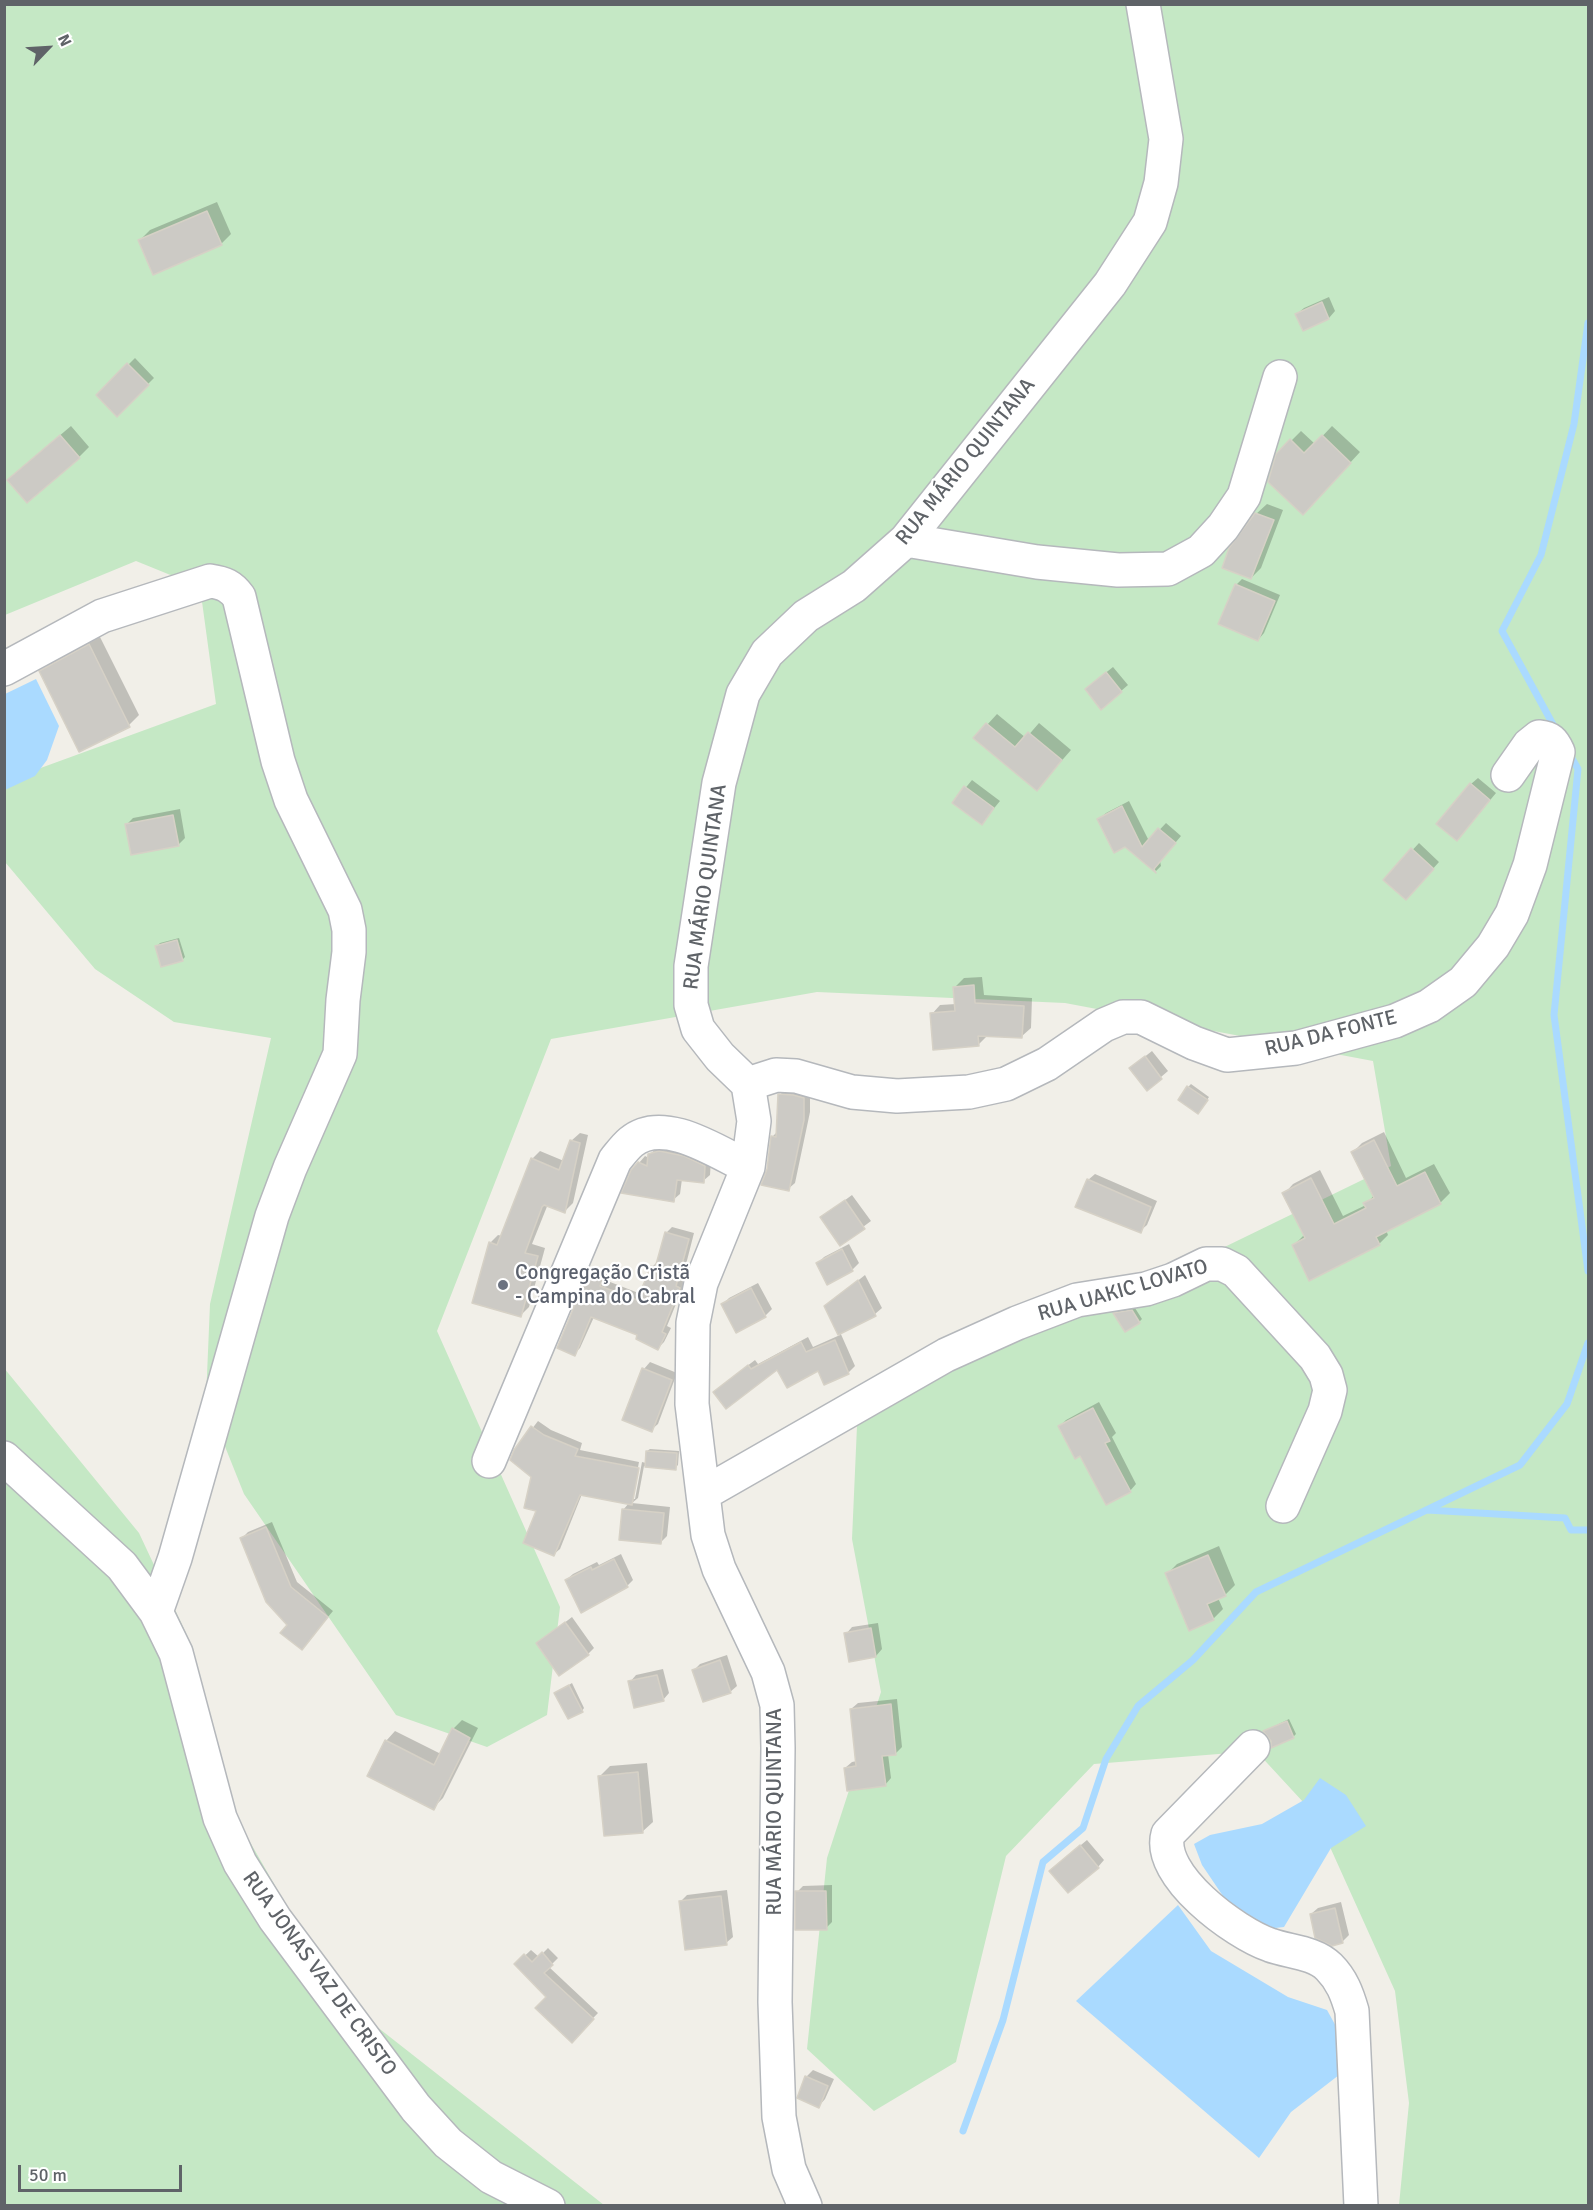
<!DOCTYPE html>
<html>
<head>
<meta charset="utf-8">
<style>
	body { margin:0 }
	#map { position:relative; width:1593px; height:2210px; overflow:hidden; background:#f1efe8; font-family:Signika,sans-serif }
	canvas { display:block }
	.frame { position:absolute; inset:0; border:6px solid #5f6368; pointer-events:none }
	.north { position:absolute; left:18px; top:18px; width:60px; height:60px; -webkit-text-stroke:4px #fff; paint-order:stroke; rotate:65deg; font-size:16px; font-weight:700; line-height:24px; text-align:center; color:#5f6368 }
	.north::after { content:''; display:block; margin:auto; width:21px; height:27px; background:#5f6368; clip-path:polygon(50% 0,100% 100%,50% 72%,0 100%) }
	.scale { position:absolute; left:18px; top:2165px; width:164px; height:27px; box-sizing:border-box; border:3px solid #5f6368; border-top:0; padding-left:8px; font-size:18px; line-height:21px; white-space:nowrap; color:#5f6368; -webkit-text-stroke:4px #fff; paint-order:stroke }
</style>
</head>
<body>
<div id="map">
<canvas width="1593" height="2210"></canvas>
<div class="frame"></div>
<div class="north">N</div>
<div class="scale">50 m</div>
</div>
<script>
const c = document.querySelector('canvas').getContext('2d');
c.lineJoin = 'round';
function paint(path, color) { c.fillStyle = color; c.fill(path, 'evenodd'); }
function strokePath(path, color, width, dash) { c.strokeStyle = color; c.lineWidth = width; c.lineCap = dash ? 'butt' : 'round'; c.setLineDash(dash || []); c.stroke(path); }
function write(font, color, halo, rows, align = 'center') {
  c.font = font + ' Signika,sans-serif'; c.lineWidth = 4.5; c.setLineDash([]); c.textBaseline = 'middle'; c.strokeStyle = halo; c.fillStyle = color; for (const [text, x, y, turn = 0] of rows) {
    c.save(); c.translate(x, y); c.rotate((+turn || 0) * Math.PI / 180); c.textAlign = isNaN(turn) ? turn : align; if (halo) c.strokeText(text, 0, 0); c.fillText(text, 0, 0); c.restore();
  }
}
paint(new Path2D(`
	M5,5H1588V2205H1399L1409,2103L1395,1991L1316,1816L1256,1751L1094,1764L1006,1856L956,2062L874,2111L807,2049L827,1858L881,1692L852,1539L857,1426L968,1351L1130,1293L1391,1166L1373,1061L1065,1003L817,992L551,1039L437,1331L560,1607L547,1715L487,1747L396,1715L244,1494L206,1399L210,1304L271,1038L174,1022L95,969L5,862V781L216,704L200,587L136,561L5,615Z
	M4,1368L139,1533L193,1648L223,1795L339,1997L604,2205H5Z`), '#c5e8c5');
paint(new Path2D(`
	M36,679L59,726L47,760L35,776L5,790V694Z
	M1320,1778L1346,1795L1366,1826L1331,1848L1284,1927L1266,1929L1225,1899L1202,1865L1194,1844L1210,1835L1262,1824L1304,1800Z
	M1178,1905L1211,1951L1288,1997L1327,2010L1343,2039L1339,2075L1291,2112L1259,2158L1076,2001Z`), '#aadaff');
paint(new Path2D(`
	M217,202L231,234L221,244L140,240L150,230Z
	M1329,297L1335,311L1329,318L1304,329L1297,314L1304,308Z
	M135,358L154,378L117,415L98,395Z
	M71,426L89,447L79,457L19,470Z
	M1332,426L1360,452L1313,503L1291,441L1301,431L1315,444Z
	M1267,504L1283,510L1261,568L1251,578L1256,514Z
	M1242,579L1280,595L1264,633L1258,640L1236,585Z
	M99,635L139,715L129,725L41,672L51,662Z
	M1113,667L1128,685L1121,691L1093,683Z
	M997,714L1026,738L1039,723L1071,750L1037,789L976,737Z
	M1478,778L1496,793L1463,833L1471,784Z
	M972,780L1000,801L982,823L954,802Z
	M1129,801L1149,841L1166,823L1181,836L1160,861L1161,866L1156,871L1125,846L1099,819L1106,813Z
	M180,809L185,838L179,844L132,853L126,825L133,818Z
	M1419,843L1439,862L1412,892L1385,880Z
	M179,938L185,957L182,960L157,946L160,943Z
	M982,977L984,995L1032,998L1031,1028L1022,1036L988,1035L978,1045L932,1014L940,1005L956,1004L955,987L964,978Z
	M1152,1051L1168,1071L1147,1089L1138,1062Z
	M1191,1084L1209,1097L1201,1109L1188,1087Z
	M786,1088L810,1092V1112L795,1183L788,1189L768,1170L772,1137L778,1131L780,1095Z
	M1384,1132L1406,1178L1434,1164L1450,1193L1440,1203L1386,1230L1388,1235L1379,1244L1294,1245L1305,1234L1284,1194L1293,1184L1320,1170L1343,1216L1366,1205L1374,1195L1353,1152L1362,1143Z
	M580,1133L588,1135L573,1203L565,1211L548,1204L532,1244L545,1248L529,1307L521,1315L490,1243L498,1235L502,1236L532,1159L540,1151L564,1161L571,1141Z
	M658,1147L711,1160L710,1175L703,1181L682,1179L680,1194L673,1200L639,1163L645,1156L649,1158V1155Z
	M1095,1174L1157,1201L1147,1225L1140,1231L1088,1180Z
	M852,1195L871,1221L840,1244L822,1217Z
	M672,1227L694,1233L682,1280L685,1282L667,1326L671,1328L664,1342L658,1348L639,1335L594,1317L580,1348L574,1354L589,1274L595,1268L608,1273L605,1280L641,1294L652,1267L659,1260L666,1233Z
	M849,1244L859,1263L852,1270L828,1283L817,1264L824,1257Z
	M865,1275L882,1308L875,1314L840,1332L855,1366L849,1372L824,1383L819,1369L778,1368L721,1386L755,1360L758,1364L808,1337L813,1347L840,1335L826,1306Z
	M758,1283L772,1309L765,1316L723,1304L729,1298Z
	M1135,1308L1142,1319L1139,1322L1115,1313L1118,1311Z
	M650,1362L677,1373L658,1424L651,1430L644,1369Z
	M1099,1402L1116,1433L1112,1437L1136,1484L1130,1491L1081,1454L1060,1426L1066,1420Z
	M538,1421L551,1430L582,1443L580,1450L639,1462L632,1499H635L642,1462L646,1463L647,1451L650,1449L679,1451L678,1465L675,1468L644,1466L638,1498L632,1503L670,1507L667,1536L661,1542L623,1510L629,1503L582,1494L560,1549L554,1554L538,1510L533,1476L515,1451Z
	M272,1522L297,1582L333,1611L307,1642L289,1625L242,1538L248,1532Z
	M1219,1546L1235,1585L1225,1595L1218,1598L1223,1609L1213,1619L1167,1574L1177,1564Z
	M621,1554L633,1580L627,1586L566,1580L573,1574L597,1562L599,1565Z
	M572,1617L594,1648L588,1654L538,1643Z
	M878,1623L882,1649L876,1656L846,1634L852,1627Z
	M727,1655L737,1686L730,1692L694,1670L700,1664Z
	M663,1669L669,1693L663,1700L630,1682L636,1675Z
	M572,1683L584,1708L582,1711L556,1693Z
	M897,1699L902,1747L896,1753L888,1754L891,1778L885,1785L845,1768L852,1762L857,1761L851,1709L858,1703Z
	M1289,1719L1296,1734L1293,1737L1272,1741L1265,1731Z
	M462,1720L478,1728L443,1798L433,1808L386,1741L395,1731L441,1754L453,1729Z
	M647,1763L653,1822L642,1832L600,1776L610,1766Z
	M1087,1840L1104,1860L1098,1867L1058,1864Z
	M832,1885V1922L826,1928L797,1892L803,1886Z
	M727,1890L733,1937L726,1943L680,1902L687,1895Z
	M1341,1902L1349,1935L1343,1941L1332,1944L1311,1914L1318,1908Z
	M548,1948L558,1958L549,1967L598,2013L572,2040L548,1997L516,1964L531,1950L539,1957Z
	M813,2070L834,2079L825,2099L819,2106L806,2077Z`), '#0003');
strokePath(new Path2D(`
	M1556,730L1502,631L1541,555L1574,424L1588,323
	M1569,753L1578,769L1554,1015L1588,1271
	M1427,1510L1565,1518L1571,1530H1588
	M963,2131L1003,2020L1043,1862L1083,1828L1106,1759L1138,1706L1193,1660L1256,1592L1520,1465L1567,1404L1588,1343`), '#aadaff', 7);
const building = new Path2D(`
	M207,211L222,245L153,275L138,240Z
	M1322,302L1329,319L1303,331L1295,314Z
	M127,363L149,385L117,417L96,395Z
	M60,435L80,458L27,503L7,480Z
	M1322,435L1351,463L1303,515L1268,482L1276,454L1290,439L1304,453Z
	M1255,513L1274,520L1251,579L1222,568L1229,548Z
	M1235,584L1275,601L1258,641L1218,624Z
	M89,644L130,727L79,752L39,671Z
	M1106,672L1122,692L1101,710L1085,689Z
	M986,723L1015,747L1028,732L1062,760L1037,791L973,738Z
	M1470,783L1490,800L1457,841L1436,824Z
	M964,786L994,808L982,825L952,803Z
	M1122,806L1142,847L1158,828L1176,843L1154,869L1156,873L1125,847L1114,853L1097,819Z
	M173,815L179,846L131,855L125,824Z
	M1411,848L1434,869L1406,900L1383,880Z
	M177,940L183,961L161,967L155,946Z
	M974,985L975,1003L1024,1006L1022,1038L978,1036L979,1046L933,1050L930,1013L955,1011L953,987Z
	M1145,1056L1162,1079L1147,1091L1129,1068Z
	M1187,1086L1208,1100L1198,1114L1178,1100Z
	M778,1094L793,1095L804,1098V1120L789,1191L761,1185L767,1169L771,1136L776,1137Z
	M570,1140L580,1143L565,1213L544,1205L542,1207L525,1253L538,1256L521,1317L472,1303L489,1242L497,1245L531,1158L559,1170Z
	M1374,1140L1397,1186L1425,1172L1441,1204L1376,1237L1380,1245L1309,1281L1292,1245L1305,1238L1282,1193L1311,1178L1334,1224L1366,1208L1363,1203L1374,1198L1351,1152Z
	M659,1151L684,1156L705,1166L704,1183L677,1180L674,1202L621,1193L631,1170L638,1162L647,1166L648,1154Z
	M1087,1179L1151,1207L1141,1233L1075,1207Z
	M845,1200L865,1229L840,1246L820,1217Z
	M665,1232L689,1239L676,1286L680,1288L662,1332L666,1334L658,1350L636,1339L637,1335L591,1317L575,1356L557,1348L588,1273L603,1279L600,1286L637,1300L651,1266L655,1268Z
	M842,1249L853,1271L827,1285L816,1263Z
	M858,1280L876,1316L838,1335L824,1306Z
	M751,1288L766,1317L736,1333L721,1304Z
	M1132,1310L1140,1323L1125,1332L1113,1313Z
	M835,1340L849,1374L824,1385L818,1371L787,1388L777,1370L726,1409L713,1392L748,1365L751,1369L801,1342L806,1352Z
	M642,1368L672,1380L652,1432L622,1420Z
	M1093,1408L1110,1441L1105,1443L1131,1492L1106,1505L1080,1456L1075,1459L1058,1426Z
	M531,1426L544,1435L578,1449L575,1456L639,1468L632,1505L580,1495L554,1556L523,1543L536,1511L524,1508L531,1477L510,1460L514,1450Z
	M646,1451L677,1453L676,1470L645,1467Z
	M622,1509L664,1513L661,1544L619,1540Z
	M266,1527L291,1587L328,1617L302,1650L280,1633L287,1625L266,1602L240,1538Z
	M1208,1555L1226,1596L1207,1604L1214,1620L1189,1631L1165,1573Z
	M614,1559L628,1587L581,1613L565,1580L591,1567L592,1570Z
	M565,1622L589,1655L559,1676L536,1643Z
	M871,1628L876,1657L849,1662L844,1633Z
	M720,1660L731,1693L703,1702L692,1670Z
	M657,1675L664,1701L634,1708L628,1681Z
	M569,1685L583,1712L568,1719L554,1693Z
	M891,1704L896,1755L882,1756L886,1786L847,1791L844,1768L856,1766L850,1709Z
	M1287,1721L1294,1738L1271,1748V1741L1263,1731Z
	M452,1728L470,1738L434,1810L367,1776L385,1740L434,1765Z
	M638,1772L643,1833L604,1836L598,1776Z
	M1080,1845L1099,1868L1068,1893L1049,1871Z
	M795,1891H826L827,1930H795Z
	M721,1896L727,1945L685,1950L679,1901Z
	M1335,1908L1343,1943L1332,1946L1315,1938L1310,1914Z
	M542,1952L553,1965L544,1973L594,2019L572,2043L535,2008L546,1997L514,1964L524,1954L532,1962Z
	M805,2076L828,2086L819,2108L797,2098Z`);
paint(building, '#cccac5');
strokePath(building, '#d6d1c6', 1.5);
const minor = new Path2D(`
	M906,540L1037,562L1118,570L1168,569L1201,551L1223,527L1244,496L1280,377
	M4,669L102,616L210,581C224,583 231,586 239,597L278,761L291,800L345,910L349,930V952L343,1000L340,1054L290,1168L272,1216L175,1558L156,1612
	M748,1084L776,1075L796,1076L852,1092L897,1096L969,1092L1006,1084L1047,1064L1104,1025L1123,1017H1141L1194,1043L1227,1055L1296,1048L1395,1021L1429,1006L1463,982L1493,946L1512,914L1530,865L1558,752C1553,741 1550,738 1539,737L1529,745L1508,775
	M4,1458L122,1566L156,1612L176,1653L220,1818L240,1863L275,1919L416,2108L448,2143L491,2177L548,2206
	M489,1461L615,1160C620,1154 625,1147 631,1142C663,1115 717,1152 748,1167
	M703,1494L946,1355L1017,1323L1077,1300L1146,1289L1173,1280L1206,1264H1222L1236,1271L1315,1357L1326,1375L1330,1390L1325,1411L1283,1506
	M1253,1747L1168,1834C1156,1875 1235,1933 1270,1945C1289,1952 1314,1952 1329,1967C1342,1980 1347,1994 1352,2011L1361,2206
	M805,2206L789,2169L779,2117L775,2002L778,1748L777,1705L768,1672L719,1569L708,1535L692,1404L693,1323L701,1283L748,1167L754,1121L748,1084L720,1057L698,1029L691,1005V966L719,783L743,694L767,653L806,616L854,586L906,540L1110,284L1150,222L1161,183L1166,139L1143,4`);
strokePath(minor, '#b5b8bc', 36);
strokePath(minor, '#fff', 33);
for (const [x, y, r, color] of [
	[503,1285,6,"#6b7280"]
]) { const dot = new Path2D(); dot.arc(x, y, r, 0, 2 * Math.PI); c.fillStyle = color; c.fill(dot); strokePath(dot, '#fff', 2); }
write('21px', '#5f6368', '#fff', [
	["RUA MÁRIO QUINTANA",966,462,-51],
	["RUA MÁRIO QUINTANA",706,887,-82],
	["RUA DA FONTE",1331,1034,-14],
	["RUA UAKIC LOVATO",1123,1291,-16],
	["RUA MÁRIO QUINTANA",775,1812,-90],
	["RUA JONAS VAZ DE CRISTO",319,1974,54]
]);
write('21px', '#5b616d', '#fff', [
	["Congregação Cristã",515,1273],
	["- Campina do Cabral",515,1297]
], 'left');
</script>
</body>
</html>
